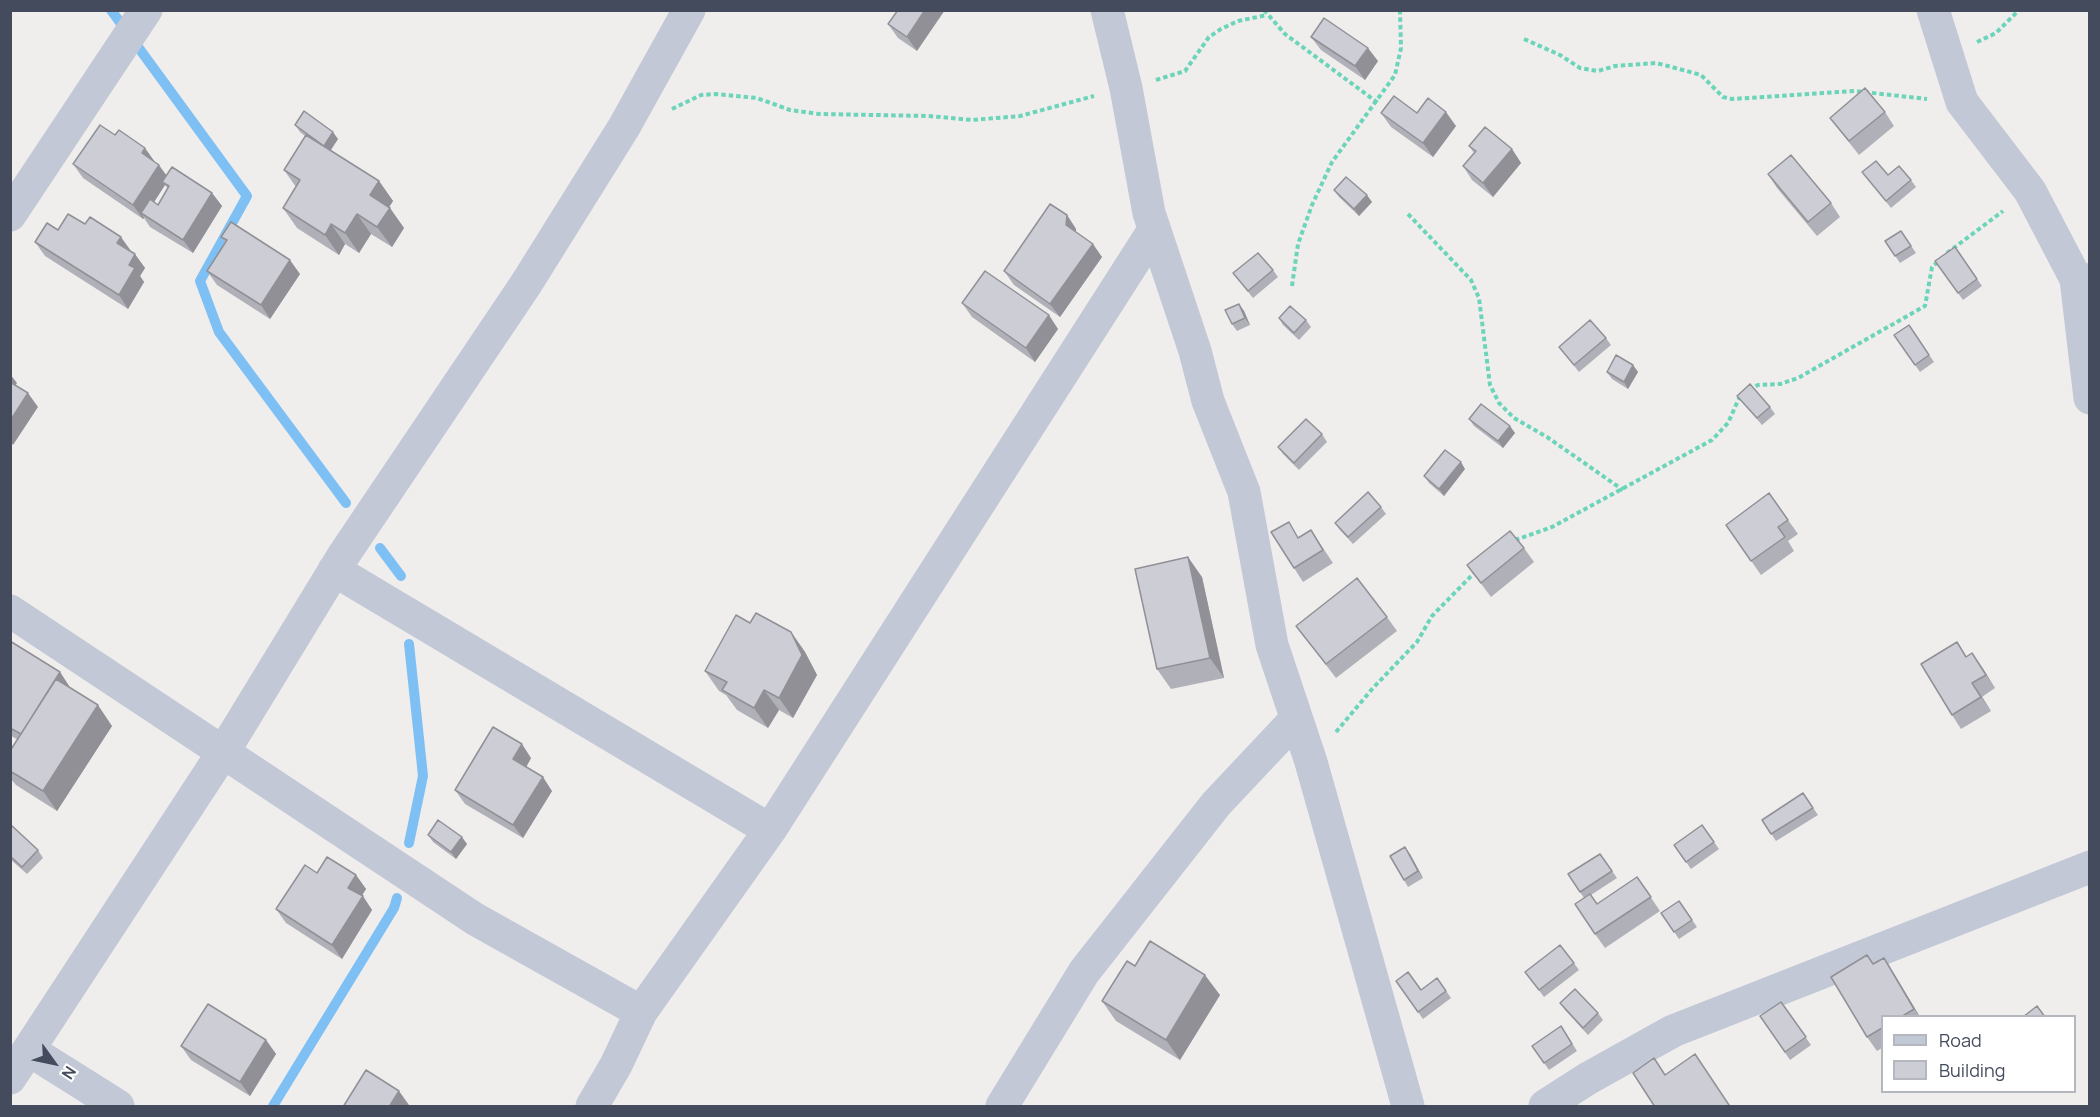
<!DOCTYPE html>
<html>
<head>
<meta charset="utf-8">
<style>
	body { margin:0 }
	#map { position:relative; width:2100px; height:1117px; overflow:hidden; background:#f0eeed; font-family:Manrope,sans-serif }
	canvas { display:block }
	.frame { position:absolute; inset:0; border:12px solid #444b5c; pointer-events:none }
	.legend { position:absolute; left:1881px; top:1015px; width:195px; height:78px; box-sizing:border-box; background:#fff; border:2px solid #b4b7be; margin:0; padding:8px 10px; list-style:none; font-size:18px; color:#444b5c }
	.legend li { display:flex; align-items:center; gap:12px; height:30px }
	.legend b { width:30px; border:2px solid #b4b7be }
	.north { position:absolute; left:24px; top:1033px; width:60px; height:60px; -webkit-text-stroke:4px #fff; paint-order:stroke; rotate:123deg; font-size:16px; font-weight:700; line-height:24px; text-align:center; color:#444b5c }
	.north::after { content:''; display:block; margin:auto; width:21px; height:27px; background:#444b5c; clip-path:polygon(50% 0,100% 100%,50% 72%,0 100%) }
</style>
</head>
<body>
<div id="map">
<canvas width="2100" height="1117"></canvas>
<div class="frame"></div>
<ul class="legend">
<li><b style="height:8px;background:#c2c8d6"></b>Road</li>
<li><b style="height:16px;background:#cdcdd6"></b>Building</li>
</ul>
<div class="north">N</div>
</div>
<script>
const ctx = document.querySelector('canvas').getContext('2d');
ctx.lineJoin = 'round';
const shape = rows => new Path2D(rows.map(r => 'M' + r).join(''));
function trace(path, color, width, dash) { ctx.strokeStyle = color; ctx.lineWidth = width; ctx.lineCap = dash ? 'butt' : 'round'; ctx.setLineDash(dash || []); ctx.stroke(path); }
function paint(path, color) { ctx.fillStyle = color; ctx.fill(path, 'evenodd'); }
trace(shape([
	[111,10,247,196,200,281,219,332,346,503],
	[380,548,401,576],
	[409,644,423,776,409,843],
	[273,1106,394,908,397,898]
]), '#7fc0f4', 10);
trace(shape([
	[1264,10,1285,34,1378,103],
	[1524,39,1560,55,1580,68,1598,71,1615,66,1656,63,1683,70,1701,75,1723,97,1732,99,1855,91,1927,99],
	[1977,42,1996,33,2019,10],
	[1156,80,1185,71,1209,37,1221,29,1238,21,1267,15],
	[672,109,701,95,716,94,757,98,790,110,819,114,929,116,972,120,1020,116,1094,96],
	[1408,214,1471,280,1479,298,1490,385,1499,403,1514,418,1547,437,1623,490],
	[1947,253,2003,211],
	[1292,286,1298,244,1312,205,1332,162,1395,75,1401,48,1400,10],
	[1749,390,1758,385,1780,384,1798,378,1925,306,1932,267,1939,261],
	[1515,540,1552,527,1712,440,1728,423,1740,396],
	[1336,732,1373,688,1417,642,1432,616,1476,571]
]), '#6bd4b9', 4, [4.5, 3]);
trace(shape([
	[1107,10,1126,88,1149,213,1195,351,1208,401,1244,492,1272,645,1311,762,1408,1106],
	[1933,10,1962,102,2030,191,2076,279,2090,280],
	[10,215,146,10],
	[2076,279,2090,398],
	[334,570,770,830],
	[10,611,475,919,641,1012],
	[29,1050,118,1106],
	[10,1078,224,751,343,556,526,284,624,127,689,10],
	[592,1106,616,1065,641,1012,770,830,1154,230],
	[1002,1106,1084,972,1216,804,1296,719],
	[1545,1106,1587,1079,1673,1031,2090,867]
]), '#c2c8d6', 33);
paint(shape([
	[898,10,917,51,898,38,888,24],
	[1311,37,1378,61,1365,80,1321,50],
	[1885,112,1894,126,1859,155,1840,131,1830,118],
	[1381,113,1456,126,1433,157,1391,127],
	[295,125,338,139,330,150,379,181,393,201,389,207,404,228,392,247,371,234,359,253,345,244,339,255,297,228,283,208,296,187,284,170,305,136,300,132],
	[1469,146,1512,149,1521,163,1493,197,1472,180,1463,166,1474,153],
	[155,162,166,175,212,193,222,206,193,253,150,227,144,218,143,219,83,178,73,164],
	[165,185,168,189,158,205,154,202],
	[1862,172,1888,175,1911,180,1916,187,1891,208],
	[1768,174,1831,203,1840,217,1817,236,1777,188],
	[1334,190,1372,202,1359,216,1339,197],
	[1067,215,1076,229,1076,232,1102,257,1060,317,1014,285,1004,271],
	[58,230,131,251,145,268,140,276,144,282,128,309,45,256,35,242],
	[1901,231,1916,253,1900,263,1885,241],
	[221,237,300,274,270,319,217,285,207,271,226,243],
	[1955,247,1982,286,1963,300,1935,261],
	[1273,270,1278,277,1253,298,1233,273],
	[962,303,1058,329,1035,362,972,317],
	[1239,304,1244,311,1250,325,1237,331,1232,324],
	[1279,318,1306,320,1311,327,1299,340,1283,325],
	[1909,325,1934,362,1920,372,1894,335],
	[1606,338,1611,345,1579,372,1559,347],
	[1633,365,1638,372,1628,389,1612,379,1607,372],
	[1737,396,1770,407,1775,414,1762,425],
	[1469,419,1515,433,1503,448,1474,426],
	[1322,434,1327,442,1299,470,1283,454,1278,447],
	[1465,469,1444,496,1429,483,1424,476],
	[1769,493,1798,534,1788,541,1794,551,1761,575,1726,525],
	[1381,507,1386,514,1353,544,1340,530,1335,523],
	[1311,530,1333,563,1303,582,1294,568,1299,537],
	[1524,548,1534,562,1491,597,1467,565],
	[1202,577,1224,678,1171,689,1157,669],
	[1387,617,1397,631,1336,678,1296,626],
	[750,623,791,632,805,652,817,675,793,718,779,710,768,728,737,710,726,695,719,691,705,671],
	[10,641,60,672,69,686,69,687,112,726,57,811,16,785,10,778,10,751,18,740,10,735],
	[1972,653,1995,688,1982,697,1991,711,1961,729,1952,715,1967,656],
	[531,758,526,767,552,791,523,838,465,804,455,790],
	[1803,793,1818,815,1776,841,1762,820],
	[10,824,38,850,43,858,27,874,10,859],
	[1702,825,1719,849,1691,869,1674,845],
	[428,835,467,844,456,859,433,842],
	[1410,854,1423,878,1408,887,1404,880],
	[1600,854,1617,878,1591,895,1597,904,1637,877,1660,911,1605,948,1595,934,1584,898,1568,874],
	[317,873,356,875,366,889,362,896,372,910,342,959,286,923,276,909],
	[1679,901,1697,927,1679,939,1661,913],
	[1884,958,1893,972,1920,1017,1882,1017,1882,1048,1877,1051,1867,1037,1874,964],
	[1574,963,1579,970,1544,997,1525,972],
	[1135,966,1220,995,1180,1060,1116,1021,1102,1001],
	[1437,978,1451,998,1423,1019,1396,981,1421,990],
	[1781,1002,1811,1045,1790,1060,1760,1016],
	[1560,1003,1598,1013,1603,1020,1588,1035,1565,1010],
	[1561,1026,1577,1051,1549,1070,1532,1046],
	[266,1040,276,1054,250,1096,191,1060,181,1046]
]), '#b0b0b8');
paint(shape([
	[925,10,945,10,917,51,907,37],
	[1368,48,1378,61,1365,80,1355,66],
	[1446,112,1456,126,1433,157,1423,143],
	[333,132,338,139,329,153,324,146],
	[145,148,155,162,142,153],
	[1512,149,1521,163,1493,197,1483,183],
	[159,165,169,179,162,182,165,185,145,216,141,213,144,218,143,219,133,205],
	[379,181,393,201,384,215,370,195],
	[212,193,222,206,193,253,183,240],
	[1367,195,1372,202,1359,216,1354,209],
	[390,208,404,228,392,247,377,227],
	[357,214,371,234,359,253,345,233],
	[1067,215,1076,229,1076,239,1066,225],
	[331,224,345,244,339,255,325,235],
	[121,237,131,251,117,243],
	[1093,244,1102,257,1060,317,1050,304],
	[135,254,145,268,140,276,144,282,128,309,119,295,129,265],
	[290,260,300,274,270,319,261,305],
	[1239,304,1244,311,1250,325,1245,318],
	[1049,315,1058,329,1035,362,1026,348],
	[1633,365,1638,372,1628,389,1624,382],
	[10,374,17,383,12,390,10,388],
	[28,393,38,407,13,445,10,441,10,421],
	[1510,426,1515,433,1503,448,1498,441],
	[1461,462,1465,469,1444,496,1439,489],
	[1188,557,1202,577,1224,678,1210,658],
	[791,632,805,652,817,675,793,718,779,698],
	[1972,653,1982,667,1995,688,1986,675],
	[60,672,69,686,31,748,21,734],
	[1972,683,1982,697,1991,711,1981,697],
	[764,690,779,710,768,728,754,708],
	[98,705,112,726,57,811,43,791],
	[522,744,531,758,523,773,513,759],
	[543,777,552,791,523,838,513,825],
	[462,837,467,844,456,859,451,852],
	[1405,847,1410,854,1423,878,1418,871],
	[356,875,366,889,358,901,348,888],
	[363,896,372,910,342,959,332,945],
	[1884,958,1893,972,1920,1017,1914,1009],
	[1205,975,1220,995,1180,1060,1166,1040],
	[266,1040,276,1054,250,1096,240,1082],
	[399,1091,409,1105,407,1107,389,1107]
]), '#909096');
const building = shape([
	[898,10,925,10,907,37,888,24,898,10],
	[1324,18,1368,48,1355,66,1311,37,1324,18],
	[1865,88,1885,112,1849,141,1830,118,1865,88],
	[1394,96,1417,113,1428,98,1446,112,1423,143,1381,113,1394,96],
	[304,111,333,132,324,146,295,125,304,111],
	[100,125,115,135,119,130,145,148,142,153,159,165,133,205,73,164,100,125],
	[1485,127,1512,149,1483,183,1463,166,1476,151,1469,146,1485,127],
	[306,135,379,181,370,195,390,208,377,227,357,214,345,233,331,224,325,235,283,208,300,180,284,170,306,135],
	[1791,155,1831,203,1808,222,1768,174,1791,155],
	[1876,161,1888,175,1899,166,1911,180,1886,201,1862,172,1876,161],
	[172,167,212,193,183,240,141,213,150,199,158,205,169,186,162,182,172,167],
	[1346,177,1367,195,1354,209,1334,190,1346,177],
	[1050,204,1067,215,1066,225,1093,244,1050,304,1004,271,1050,204],
	[68,214,85,224,90,217,121,237,117,243,135,254,129,265,135,268,119,295,35,242,47,223,58,230,68,214],
	[231,222,290,260,261,305,207,271,227,240,221,237,231,222],
	[1901,231,1911,246,1895,256,1885,241,1901,231],
	[1955,247,1977,279,1958,293,1935,261,1955,247],
	[1258,253,1273,270,1248,291,1233,273,1258,253],
	[985,271,1049,315,1026,348,962,303,985,271],
	[1239,304,1245,318,1232,324,1225,310,1239,304],
	[1290,306,1306,320,1294,333,1279,318,1290,306],
	[1590,320,1606,338,1574,365,1559,347,1590,320],
	[1909,325,1929,355,1915,365,1894,335,1909,325],
	[1616,355,1633,365,1624,382,1607,372,1616,355],
	[10,382,28,393,10,421,10,382],
	[1750,384,1770,407,1757,418,1737,396,1750,384],
	[1481,404,1510,426,1498,441,1469,419,1481,404],
	[1306,419,1322,434,1294,463,1278,447,1306,419],
	[1445,450,1461,462,1439,489,1424,476,1445,450],
	[1368,492,1381,507,1348,537,1335,523,1368,492],
	[1769,493,1788,520,1778,527,1785,537,1751,561,1726,525,1769,493],
	[1289,522,1298,538,1311,530,1323,550,1294,568,1271,532,1289,522],
	[1510,531,1524,548,1481,583,1467,565,1510,531],
	[1188,557,1210,658,1157,669,1135,569,1188,557],
	[1357,578,1387,617,1326,664,1296,626,1357,578],
	[756,613,791,632,802,655,779,698,764,690,754,708,722,690,727,682,705,671,736,615,750,623,756,613],
	[10,641,60,672,21,734,10,728,10,641],
	[1957,642,1966,657,1972,653,1986,675,1972,683,1981,697,1952,715,1921,664,1957,642],
	[56,679,98,705,43,791,10,771,10,751,56,679],
	[493,727,522,744,513,759,543,777,513,825,455,790,493,727],
	[1803,793,1813,808,1771,834,1762,820,1803,793],
	[438,820,462,837,451,852,428,835,438,820],
	[10,824,38,850,22,867,10,856,10,824],
	[1702,825,1714,842,1686,862,1674,845,1702,825],
	[1405,847,1418,871,1404,880,1390,856,1405,847],
	[1600,854,1612,871,1580,892,1568,874,1600,854],
	[327,857,356,875,348,888,363,896,332,945,276,909,305,865,317,873,327,857],
	[1637,877,1651,897,1595,934,1575,904,1590,894,1597,904,1637,877],
	[1679,901,1692,920,1674,932,1661,913,1679,901],
	[1150,941,1205,975,1166,1040,1102,1001,1127,961,1135,966,1150,941],
	[1560,945,1574,963,1539,990,1525,972,1560,945],
	[1867,955,1873,964,1884,958,1914,1009,1901,1017,1882,1017,1882,1028,1867,1037,1831,977,1867,955],
	[1408,972,1421,990,1437,978,1446,991,1418,1012,1396,981,1408,972],
	[1575,989,1598,1013,1583,1028,1560,1003,1575,989],
	[1781,1002,1806,1037,1785,1052,1760,1016,1781,1002],
	[208,1004,266,1040,240,1082,181,1046,208,1004],
	[2037,1006,2045,1017,2023,1017,2037,1006],
	[1561,1026,1572,1044,1544,1063,1532,1046,1561,1026],
	[1695,1054,1729,1105,1727,1107,1655,1107,1633,1073,1654,1058,1665,1075,1695,1054],
	[366,1070,399,1091,389,1107,343,1107,366,1070]
]);
paint(building, '#cdcdd6');
trace(building, '#909096', 1.5);
</script>
</body>
</html>
